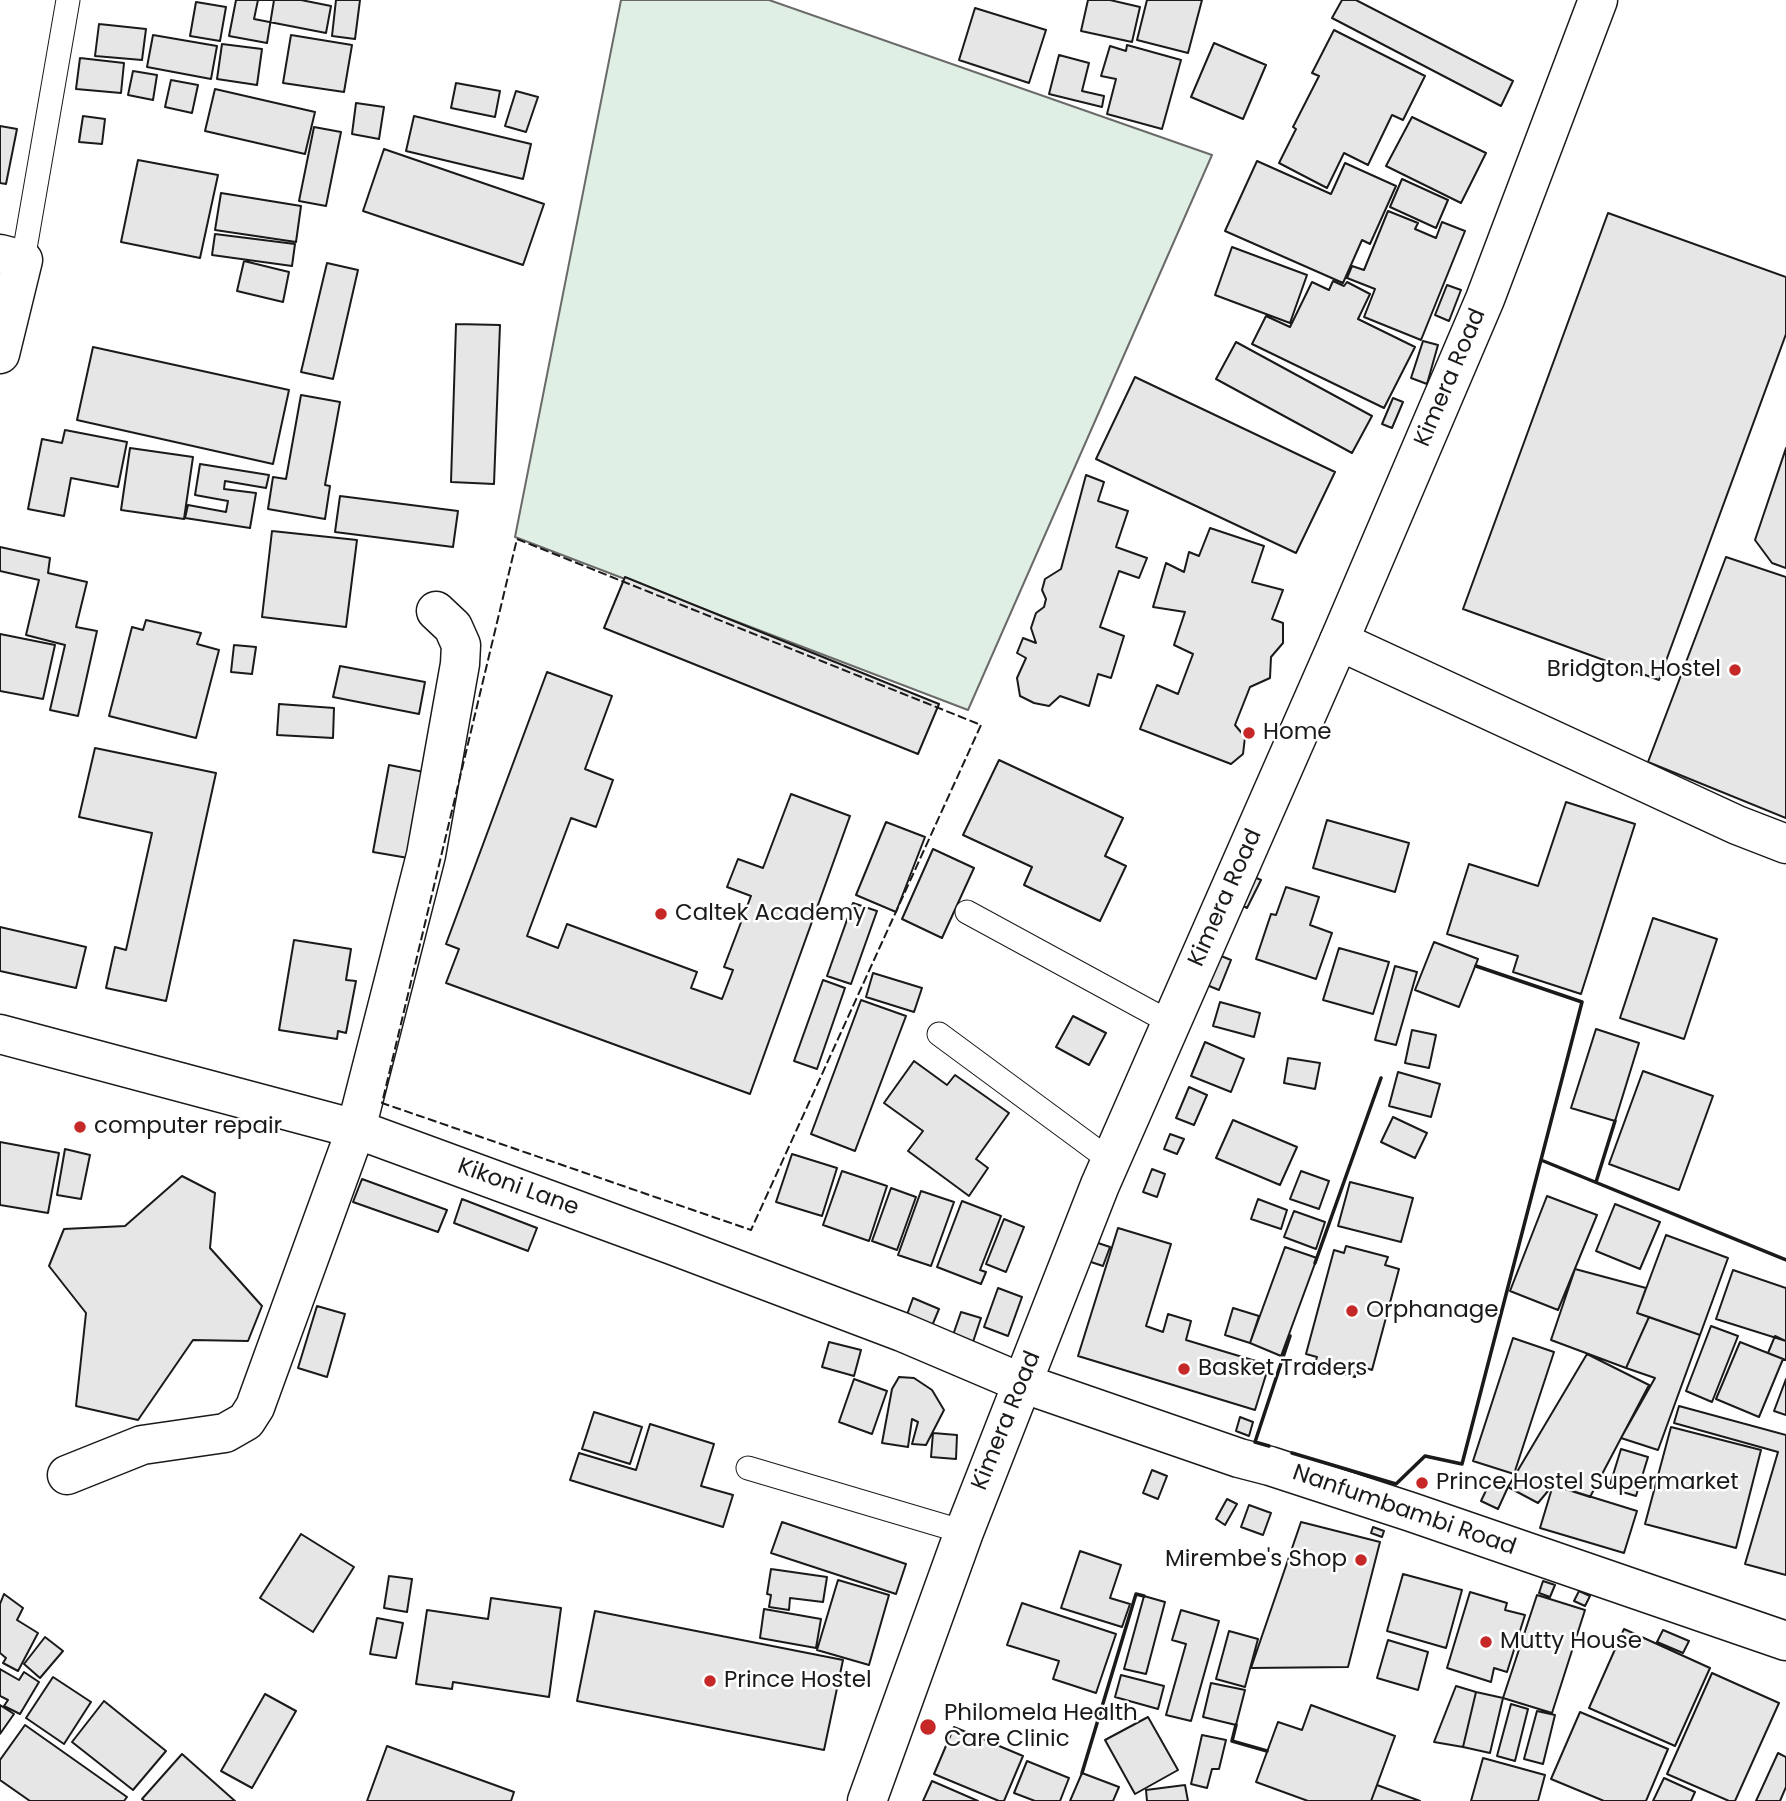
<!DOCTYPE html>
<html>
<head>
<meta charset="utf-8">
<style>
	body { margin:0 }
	canvas { display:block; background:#fff }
</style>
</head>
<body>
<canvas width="1786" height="1801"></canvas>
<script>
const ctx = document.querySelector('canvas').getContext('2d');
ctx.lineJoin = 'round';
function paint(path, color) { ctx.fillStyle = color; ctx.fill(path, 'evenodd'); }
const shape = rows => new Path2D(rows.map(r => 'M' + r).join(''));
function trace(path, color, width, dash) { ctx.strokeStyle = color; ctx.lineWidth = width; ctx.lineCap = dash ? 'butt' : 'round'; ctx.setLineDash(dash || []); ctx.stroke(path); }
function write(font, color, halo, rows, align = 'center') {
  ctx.font = font + ' Poppins,sans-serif'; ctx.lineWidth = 5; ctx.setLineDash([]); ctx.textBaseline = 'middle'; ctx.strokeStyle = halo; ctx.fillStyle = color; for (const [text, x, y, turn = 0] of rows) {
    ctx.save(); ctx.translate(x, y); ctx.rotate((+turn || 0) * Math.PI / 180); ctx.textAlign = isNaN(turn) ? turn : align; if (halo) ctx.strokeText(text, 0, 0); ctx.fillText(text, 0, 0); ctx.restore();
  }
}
const green = shape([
	[621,0,769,0,1212,155,968,710,515,537,621,0]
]);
paint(green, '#e0efe3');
trace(green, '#6a6a6a', 2);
const building = shape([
	[236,0,274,0,267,43,229,36,236,0],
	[258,0,301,0,331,6,326,33,254,19,258,0],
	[336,0,360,0,355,39,332,36,336,0],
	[1088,0,1110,0,1140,7,1132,42,1081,31,1088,0],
	[1147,0,1202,0,1188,53,1137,40,1147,0],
	[1342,0,1356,0,1513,81,1501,106,1332,18,1342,0],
	[196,2,226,7,220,41,190,36,196,2],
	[975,8,1046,30,1029,83,959,60,975,8],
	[99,24,146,29,142,60,95,56,99,24],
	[1334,30,1425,76,1403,120,1392,115,1368,165,1344,153,1327,188,1279,163,1296,129,1293,127,1319,76,1312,73,1334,30],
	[153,35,217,46,211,79,147,67,153,35],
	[291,35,352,45,344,92,283,83,291,35],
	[1214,43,1266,65,1243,119,1191,97,1214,43],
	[222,44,262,49,257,85,217,79,222,44],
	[1127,45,1181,60,1162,129,1107,114,1116,79,1101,76,1110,46,1126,51,1127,45],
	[1059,55,1089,63,1082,91,1104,96,1102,107,1049,94,1059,55],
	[80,58,124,63,121,93,76,89,80,58],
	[133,71,157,75,153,100,128,95,133,71],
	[171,80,198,85,192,113,165,107,171,80],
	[456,83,500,91,495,117,451,108,456,83],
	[215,89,315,112,305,154,205,131,215,89],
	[516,91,538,97,526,132,505,126,516,91],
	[356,103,384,107,379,139,352,134,356,103],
	[83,116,105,119,102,144,79,142,83,116],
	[414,116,531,144,523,179,406,151,414,116],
	[1412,117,1486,153,1461,203,1386,166,1412,117],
	[0,126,17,129,6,184,0,183,0,126],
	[314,127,341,132,326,206,299,201,314,127],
	[384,149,544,204,523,265,363,211,384,149],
	[138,160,218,175,200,258,121,242,138,160],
	[1257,161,1331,194,1345,163,1396,186,1370,244,1362,240,1343,283,1225,231,1257,161],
	[1402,179,1448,200,1436,228,1390,207,1402,179],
	[221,193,301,206,296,242,215,230,221,193],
	[1388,211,1418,223,1415,229,1436,238,1442,222,1465,231,1421,340,1364,317,1375,289,1347,278,1352,266,1364,270,1388,211],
	[1608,213,1786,277,1786,334,1659,680,1463,609,1608,213],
	[215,234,295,244,292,266,212,255,215,234],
	[1232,247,1307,275,1290,323,1215,295,1232,247],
	[244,261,289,272,283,302,237,291,244,261],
	[327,263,358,270,333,379,301,372,327,263],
	[1333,281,1344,286,1347,282,1370,294,1358,319,1415,347,1384,408,1252,344,1266,316,1290,327,1312,282,1329,290,1333,281],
	[1447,285,1461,290,1449,321,1435,315,1447,285],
	[456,324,500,325,494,484,451,482,456,324],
	[1423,341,1438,345,1427,384,1411,378,1423,341],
	[1236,342,1372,416,1352,453,1216,379,1236,342],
	[93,347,289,390,273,464,77,420,93,347],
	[1135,377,1335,472,1296,553,1096,459,1135,377],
	[301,395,340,402,325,485,330,486,325,519,268,509,273,477,286,479,301,395],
	[1393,398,1403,402,1392,428,1382,424,1393,398],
	[65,430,127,442,118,487,71,478,64,516,28,509,42,439,62,443,65,430],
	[130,448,193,457,184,519,121,510,130,448],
	[1786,448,1786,568,1772,563,1755,540,1786,448],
	[200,464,269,475,266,488,225,481,224,489,256,493,250,528,185,518,188,505,226,512,228,501,195,495,200,464],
	[1086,475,1104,482,1098,501,1128,511,1116,547,1147,558,1139,578,1119,571,1100,627,1124,636,1111,678,1098,674,1089,706,1060,696,1049,706,1034,703,1020,696,1017,678,1026,658,1017,653,1023,638,1036,643,1031,628,1036,613,1044,607,1046,599,1042,590,1045,579,1061,569,1086,475],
	[340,496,458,511,453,547,335,532,340,496],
	[1210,528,1264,546,1252,582,1283,590,1272,619,1283,623,1283,643,1271,657,1270,678,1250,687,1235,725,1245,737,1243,754,1231,764,1140,729,1157,685,1178,694,1193,654,1174,645,1185,612,1153,607,1166,563,1184,572,1189,552,1199,556,1210,528],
	[272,531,357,540,346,627,262,617,272,531],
	[0,547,50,558,48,573,87,582,76,627,97,631,78,716,50,710,65,645,26,635,39,580,0,571,0,547],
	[1726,557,1786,577,1786,818,1648,762,1726,557],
	[625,577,939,704,918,754,604,628,625,577],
	[146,620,201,633,197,644,219,650,196,738,109,716,132,627,143,630,146,620],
	[0,634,55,645,43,699,0,691,0,634],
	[234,645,256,647,252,674,231,672,234,645],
	[340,666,425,682,419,714,333,697,340,666],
	[547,672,612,696,585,769,613,780,596,827,571,818,527,936,558,948,567,924,697,972,691,988,722,999,733,970,724,967,751,896,727,887,738,859,763,868,791,794,850,816,750,1094,446,983,459,949,446,944,547,672],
	[279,704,334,708,333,738,277,735,279,704],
	[95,748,216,773,166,1001,106,988,115,947,126,950,152,833,79,817,95,748],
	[999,760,1123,818,1105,856,1126,866,1100,921,1024,885,1032,867,963,835,999,760],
	[389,765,429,773,414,859,373,852,389,765],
	[1566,802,1635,824,1581,994,1513,972,1518,956,1447,934,1469,864,1538,886,1566,802],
	[1327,820,1409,843,1395,892,1313,868,1327,820],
	[886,822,925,837,896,912,856,895,886,822],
	[933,849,974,868,942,938,902,919,933,849],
	[1247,874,1261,880,1247,908,1234,901,1247,874],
	[1286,887,1319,897,1310,925,1332,933,1316,979,1256,959,1271,914,1276,915,1286,887],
	[853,903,877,911,851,984,827,976,853,903],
	[1653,918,1717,939,1684,1039,1620,1018,1653,918],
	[0,927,86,947,76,988,0,971,0,927],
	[294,940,351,949,346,980,356,981,346,1033,338,1031,337,1039,279,1030,294,940],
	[1434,942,1478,959,1459,1007,1415,990,1434,942],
	[1339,948,1389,962,1373,1014,1323,1000,1339,948],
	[1209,951,1231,960,1219,990,1197,981,1209,951],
	[1395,966,1417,972,1396,1045,1375,1040,1395,966],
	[873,973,922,988,914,1012,866,997,873,973],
	[823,980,845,988,817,1069,794,1061,823,980],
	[861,1000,906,1016,855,1151,811,1134,861,1000],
	[1220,1002,1260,1013,1254,1037,1213,1026,1220,1002],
	[1073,1016,1106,1033,1089,1065,1056,1047,1073,1016],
	[1596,1029,1639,1043,1615,1121,1571,1108,1596,1029],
	[1412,1030,1436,1035,1429,1068,1405,1063,1412,1030],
	[1205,1042,1244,1059,1231,1092,1191,1076,1205,1042],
	[1288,1058,1320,1063,1315,1089,1284,1083,1288,1058],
	[914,1061,947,1085,955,1075,1009,1113,976,1159,988,1168,969,1196,908,1151,923,1131,884,1103,914,1061],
	[1643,1071,1713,1096,1679,1190,1609,1164,1643,1071],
	[1398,1072,1440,1084,1431,1117,1389,1106,1398,1072],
	[1189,1087,1207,1095,1194,1125,1176,1118,1189,1087],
	[1393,1117,1427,1133,1415,1158,1381,1142,1393,1117],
	[1233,1120,1297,1147,1280,1185,1216,1158,1233,1120],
	[1170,1134,1184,1139,1177,1154,1164,1149,1170,1134],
	[0,1142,59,1153,48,1213,0,1205,0,1142],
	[65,1149,90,1155,81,1199,57,1195,65,1149],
	[792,1154,837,1168,822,1216,776,1202,792,1154],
	[1152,1169,1165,1174,1157,1197,1143,1192,1152,1169],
	[842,1171,887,1186,869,1241,823,1225,842,1171],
	[1301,1171,1329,1181,1319,1209,1290,1199,1301,1171],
	[182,1176,215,1193,210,1248,262,1306,248,1341,193,1340,138,1420,76,1406,86,1313,49,1266,64,1229,125,1226,182,1176],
	[362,1179,447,1210,438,1232,353,1202,362,1179],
	[1350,1182,1413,1198,1401,1242,1338,1226,1350,1182],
	[891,1188,916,1197,897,1250,872,1241,891,1188],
	[921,1191,954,1202,931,1266,898,1255,921,1191],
	[1547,1196,1597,1215,1558,1310,1510,1291,1547,1196],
	[462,1199,537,1228,528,1251,454,1223,462,1199],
	[1258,1199,1287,1210,1281,1229,1251,1219,1258,1199],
	[962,1201,1001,1216,980,1270,986,1272,981,1284,937,1267,962,1201],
	[1615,1204,1660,1222,1640,1269,1596,1251,1615,1204],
	[1294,1211,1325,1222,1316,1249,1284,1237,1294,1211],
	[1004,1219,1024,1227,1006,1272,986,1264,1004,1219],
	[1118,1228,1171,1244,1146,1326,1163,1332,1168,1314,1191,1321,1186,1340,1269,1365,1255,1410,1078,1356,1118,1228],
	[1666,1235,1728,1258,1700,1335,1637,1313,1666,1235],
	[1095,1242,1110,1247,1103,1266,1088,1261,1095,1242],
	[1346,1246,1388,1257,1385,1265,1399,1269,1372,1370,1357,1365,1355,1377,1314,1366,1317,1357,1306,1354,1334,1250,1344,1253,1346,1246],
	[1285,1247,1317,1258,1281,1356,1250,1343,1285,1247],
	[1575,1269,1646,1288,1637,1313,1649,1317,1626,1368,1551,1340,1575,1269],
	[1733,1270,1786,1288,1786,1341,1716,1319,1733,1270],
	[998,1288,1022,1297,1008,1336,984,1327,998,1288],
	[913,1298,939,1309,929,1333,904,1323,913,1298],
	[317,1306,345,1314,327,1377,298,1368,317,1306],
	[1233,1308,1259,1316,1250,1343,1225,1335,1233,1308],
	[961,1312,981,1318,972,1345,952,1338,961,1312],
	[1649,1317,1700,1335,1658,1450,1621,1438,1655,1378,1626,1368,1649,1317],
	[1711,1326,1738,1336,1712,1402,1686,1391,1711,1326],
	[1775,1336,1786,1341,1786,1360,1768,1353,1775,1336],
	[1513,1338,1554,1352,1514,1474,1473,1461,1513,1338],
	[829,1342,861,1350,854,1376,822,1367,829,1342],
	[1740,1342,1783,1359,1759,1417,1716,1399,1740,1342],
	[1587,1354,1649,1385,1590,1497,1553,1485,1538,1503,1508,1487,1587,1354],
	[899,1377,914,1378,932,1390,944,1410,926,1445,912,1444,918,1422,912,1419,908,1447,882,1443,892,1389,899,1377],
	[854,1379,887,1391,872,1434,839,1422,854,1379],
	[1786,1379,1786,1415,1774,1411,1786,1379],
	[1679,1406,1786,1435,1786,1575,1745,1564,1778,1452,1674,1423,1679,1406],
	[594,1412,642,1427,630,1464,582,1449,594,1412],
	[1240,1417,1253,1422,1249,1436,1236,1431,1240,1417],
	[650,1424,714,1444,701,1486,733,1495,723,1527,570,1480,579,1453,636,1470,650,1424],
	[1671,1427,1761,1450,1736,1548,1645,1524,1671,1427],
	[933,1433,957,1435,956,1459,931,1457,933,1433],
	[1621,1449,1648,1457,1636,1496,1609,1488,1621,1449],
	[1152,1470,1167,1476,1158,1499,1143,1493,1152,1470],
	[1491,1480,1508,1487,1498,1509,1481,1501,1491,1480],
	[1553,1485,1637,1511,1624,1553,1540,1528,1553,1485],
	[1227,1499,1237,1504,1225,1525,1216,1519,1227,1499],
	[1249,1505,1271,1513,1263,1535,1241,1527,1249,1505],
	[782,1522,906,1564,896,1594,771,1553,782,1522],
	[1301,1522,1380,1542,1348,1667,1251,1668,1301,1522],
	[1373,1527,1384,1531,1382,1537,1371,1533,1373,1527],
	[301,1534,354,1567,313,1632,260,1598,301,1534],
	[1080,1551,1121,1565,1110,1598,1130,1604,1122,1627,1061,1608,1080,1551],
	[771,1569,827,1577,823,1602,790,1598,789,1610,769,1607,771,1595,767,1594,771,1569],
	[1403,1574,1462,1590,1446,1648,1387,1631,1403,1574],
	[389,1576,412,1579,407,1612,384,1608,389,1576],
	[838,1580,889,1595,869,1665,817,1650,838,1580],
	[1543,1581,1555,1585,1550,1597,1539,1593,1543,1581],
	[1579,1591,1590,1596,1585,1606,1574,1601,1579,1591],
	[1470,1592,1507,1603,1505,1610,1525,1615,1507,1672,1494,1668,1491,1682,1447,1668,1470,1592],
	[4,1594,23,1608,17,1620,38,1633,18,1671,3,1663,6,1658,0,1653,0,1604,4,1594],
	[1537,1595,1585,1610,1552,1713,1503,1698,1537,1595],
	[1144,1596,1165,1602,1146,1674,1124,1669,1144,1596],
	[491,1598,561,1608,549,1697,453,1682,452,1689,416,1684,427,1610,488,1619,491,1598],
	[1022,1603,1116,1634,1096,1693,1053,1679,1059,1661,1007,1645,1022,1603],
	[764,1609,821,1619,816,1648,760,1638,764,1609],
	[1181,1610,1219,1621,1191,1721,1166,1715,1186,1644,1172,1640,1181,1610],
	[595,1611,843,1660,824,1750,577,1701,595,1611],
	[377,1618,403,1623,396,1658,370,1654,377,1618],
	[1624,1629,1710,1668,1675,1746,1589,1708,1624,1629],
	[1663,1630,1689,1641,1683,1653,1657,1642,1663,1630],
	[1229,1631,1258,1639,1245,1687,1216,1679,1229,1631],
	[45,1637,63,1651,40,1678,24,1664,45,1637],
	[1388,1640,1428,1652,1418,1690,1377,1678,1388,1640],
	[0,1669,19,1680,24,1672,39,1682,20,1714,4,1706,8,1700,0,1696,0,1669],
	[1712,1673,1779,1703,1735,1801,1729,1801,1667,1774,1712,1673],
	[1121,1675,1164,1686,1158,1709,1115,1697,1121,1675],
	[53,1677,91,1702,64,1744,26,1718,53,1677],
	[1211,1683,1245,1690,1236,1725,1203,1717,1211,1683],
	[1456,1686,1476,1692,1463,1747,1434,1742,1456,1686],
	[1476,1692,1503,1698,1490,1753,1463,1747,1476,1692],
	[265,1694,296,1711,252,1788,221,1771,265,1694],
	[104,1701,166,1751,133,1790,72,1742,104,1701],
	[1511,1704,1528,1709,1515,1761,1497,1756,1511,1704],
	[0,1705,14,1714,0,1734,0,1705],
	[1311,1705,1395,1736,1371,1801,1308,1801,1256,1782,1278,1722,1302,1730,1311,1705],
	[1537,1711,1555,1715,1543,1764,1524,1759,1537,1711],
	[1580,1712,1668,1749,1646,1801,1604,1801,1551,1779,1580,1712],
	[1148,1717,1178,1770,1135,1794,1105,1740,1148,1717],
	[25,1725,127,1797,124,1801,30,1801,0,1780,0,1760,25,1725],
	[954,1727,1023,1756,1004,1801,999,1801,934,1774,954,1727],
	[1202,1735,1226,1740,1219,1769,1212,1769,1207,1788,1191,1784,1202,1735],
	[387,1746,514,1792,511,1801,367,1801,387,1746],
	[1778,1753,1786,1757,1786,1787,1780,1801,1756,1801,1778,1753],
	[182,1754,235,1801,145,1801,142,1799,182,1754],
	[1483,1758,1545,1775,1538,1801,1471,1801,1483,1758],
	[1027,1761,1069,1778,1060,1801,1035,1801,1014,1793,1027,1761],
	[1082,1773,1119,1787,1113,1801,1070,1801,1082,1773],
	[1664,1778,1695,1792,1691,1801,1653,1801,1664,1778],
	[932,1781,978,1801,923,1801,932,1781],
	[1185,1785,1188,1801,1147,1801,1146,1790,1185,1785],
	[1377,1785,1420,1801,1371,1801,1377,1785]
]);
paint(building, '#e6e6e6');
trace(building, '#1a1a1a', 2);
const service = shape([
	[23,260,68,0],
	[967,912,1171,1023],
	[939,1034,1111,1161],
	[748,1468,964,1532]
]);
const minor = shape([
	[0,254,23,260,0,354],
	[1339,641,1737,825,1786,844],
	[0,1034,356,1129,672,1245,902,1332,1022,1383],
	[67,1475,142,1445,225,1433,246,1421,255,1407,356,1129,426,855,460,664,461,645,453,627,436,611]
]);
const tertiary = shape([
	[1022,1383,1239,1458,1270,1466,1411,1512,1786,1641],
	[867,1801,964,1532,1100,1185,1339,641,1485,299,1598,0]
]);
trace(service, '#1a1a1a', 25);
trace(minor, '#1a1a1a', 41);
trace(tertiary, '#1a1a1a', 41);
trace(service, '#fff', 23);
trace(minor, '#fff', 38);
trace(tertiary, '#fff', 38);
trace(shape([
	[517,539,981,725,751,1230,382,1103,517,539]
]), '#1a1a1a', 2, [9, 3.5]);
trace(shape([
	[1541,1160,1786,1260],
	[1596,1182,1615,1121],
	[1315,1263,1381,1078],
	[1269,1446,1255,1442,1290,1336],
	[1292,1453,1396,1484,1425,1456,1462,1464,1582,1002,1476,966],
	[1236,1725,1232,1741,1267,1751],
	[1082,1773,1136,1594,1144,1596]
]), '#1a1a1a', 3.5);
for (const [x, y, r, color] of [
	[1735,670,7,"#c62828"],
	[1249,733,7,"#c62828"],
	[661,914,7,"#c62828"],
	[80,1127,7,"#c62828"],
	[1352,1311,7,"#c62828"],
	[1184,1369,7,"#c62828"],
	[1422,1483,7,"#c62828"],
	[1361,1560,7,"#c62828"],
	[1486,1642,7,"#c62828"],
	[710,1681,7,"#c62828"],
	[928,1727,9,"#c62828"]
]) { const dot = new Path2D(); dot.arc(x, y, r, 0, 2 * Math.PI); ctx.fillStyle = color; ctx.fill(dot); trace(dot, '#fff', 2.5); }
write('23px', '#1a1a1a', '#fff', [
	["Kimera Road",1451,378,-67],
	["Kimera Road",1226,898,-66],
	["Kikoni Lane",518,1188,20],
	["Kimera Road",1007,1421,-68],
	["Nanfumbambi Road",1404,1511,19]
]);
write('23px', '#1a1a1a', '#fff', [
	["Bridgton Hostel",1721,670,"right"],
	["Home",1263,733],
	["Caltek Academy",675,914],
	["computer repair",94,1127],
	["Orphanage",1366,1311],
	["Basket Traders",1198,1369],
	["Prince Hostel Supermarket",1436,1483],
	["Mirembe's Shop",1347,1560,"right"],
	["Mutty House",1500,1642],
	["Prince Hostel",724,1681],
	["Philomela Health",944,1714],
	["Care Clinic",944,1740]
], 'left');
</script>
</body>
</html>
